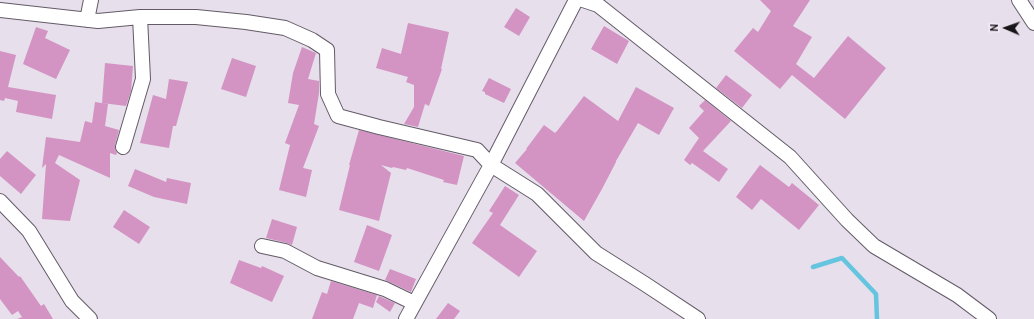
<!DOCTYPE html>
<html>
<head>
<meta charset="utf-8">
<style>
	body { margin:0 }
	#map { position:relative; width:1034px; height:319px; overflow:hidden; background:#e7dfec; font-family:Cabin,sans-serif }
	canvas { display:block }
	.north { position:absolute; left:986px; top:8px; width:40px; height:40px; -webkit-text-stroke:3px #f5ecfa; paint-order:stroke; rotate:272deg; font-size:11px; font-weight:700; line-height:16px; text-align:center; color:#181519 }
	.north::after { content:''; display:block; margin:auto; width:14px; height:18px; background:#181519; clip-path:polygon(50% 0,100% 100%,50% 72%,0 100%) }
</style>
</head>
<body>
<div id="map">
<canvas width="1034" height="319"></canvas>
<div class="north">N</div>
</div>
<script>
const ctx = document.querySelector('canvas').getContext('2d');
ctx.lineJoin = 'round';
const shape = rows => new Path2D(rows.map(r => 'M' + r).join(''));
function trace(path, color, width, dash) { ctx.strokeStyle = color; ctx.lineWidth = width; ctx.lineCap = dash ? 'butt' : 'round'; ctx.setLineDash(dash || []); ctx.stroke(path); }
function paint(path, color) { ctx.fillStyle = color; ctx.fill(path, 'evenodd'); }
trace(shape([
	[813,267,842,258,876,294,877,319]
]), '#65c4de', 4.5);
paint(shape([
	[760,0,810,0,793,26,812,37,796,64,814,78,848,36,886,68,845,119,792,75,780,89,734,51,753,28,758,32,771,11],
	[516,8,530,17,519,36,504,27],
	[408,23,449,32,441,69,442,69,429,106,425,104,418,127,404,124,414,107,414,85,406,82,408,77,376,68,382,48,401,54],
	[604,26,629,41,617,64,591,49],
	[36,27,48,31,45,38,70,50,56,79,23,64],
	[302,47,316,53,308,79,319,81,319,93,314,124,319,126,303,168,312,170,306,197,279,190,290,145,285,143,299,105,288,103,293,73],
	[0,51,16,55,8,87,56,95,52,119,16,112,18,101,5,98,4,101,0,100],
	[232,58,256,66,246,97,221,89],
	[105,63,133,66,131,91,126,106,102,103],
	[726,75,752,95,742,108,716,88],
	[489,78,511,89,504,103,485,94,485,92,482,91],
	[169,79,188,82,176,126,173,126,169,148,140,143,153,95,166,99],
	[636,87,674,108,659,135,638,123,616,161,616,162,602,189,584,221,515,163,527,149,526,149,544,125,555,133,557,131,584,96,618,121],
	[705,100,731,121,703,151,728,169,719,182,692,163,690,165,684,160,699,138,689,128,704,111,699,106],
	[95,102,108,104,105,126,119,130,115,145,115,149,117,153,116,155,110,153,110,178,59,155,55,163,80,180,70,221,42,219,46,164,42,168,46,137,80,142,85,121,92,123],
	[359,130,464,156,457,185,443,182,444,180,407,168,406,170,393,167,392,168,381,165,391,173,379,221,339,210,350,165,349,165],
	[7,151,36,175,21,194,0,176,0,159],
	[760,165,789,187,792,183,819,205,799,230,761,199,752,210,736,197],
	[135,169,166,182,167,178,191,183,187,204,154,197,128,186],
	[505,186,519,195,500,225,537,251,519,277,472,243,493,213,489,211],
	[124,210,150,227,139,244,113,227],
	[272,219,297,227,292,245,287,243,266,238],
	[367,225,392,235,379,271,354,262],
	[0,257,19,277,20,276,41,306,44,304,53,319,17,319,22,317,18,311,12,315,0,299],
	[239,260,261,268,262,266,284,276,272,302,230,283],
	[390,269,416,279,411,292,385,280],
	[331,281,377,295,373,308,359,303,353,319,312,319,322,292,327,294],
	[379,296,395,303,390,312,376,302],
	[448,303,460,311,454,319,436,319]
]), '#d394c3');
const street = shape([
	[583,0,598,5,790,157,847,220,874,246,957,295,989,319],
	[1019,0,1034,23],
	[0,10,98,21,140,17,196,17,246,22,285,28,312,40,327,50,328,94,338,116,379,127,477,150,491,165,537,194,596,253,645,284,698,319],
	[87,20,91,0],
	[123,147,143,79,140,17],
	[0,201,29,231,72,301,90,319],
	[262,246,285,251,317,268,385,289,414,303],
	[406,319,491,165,576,0]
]);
trace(street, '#635b67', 16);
trace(street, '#fff', 14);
</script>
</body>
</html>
